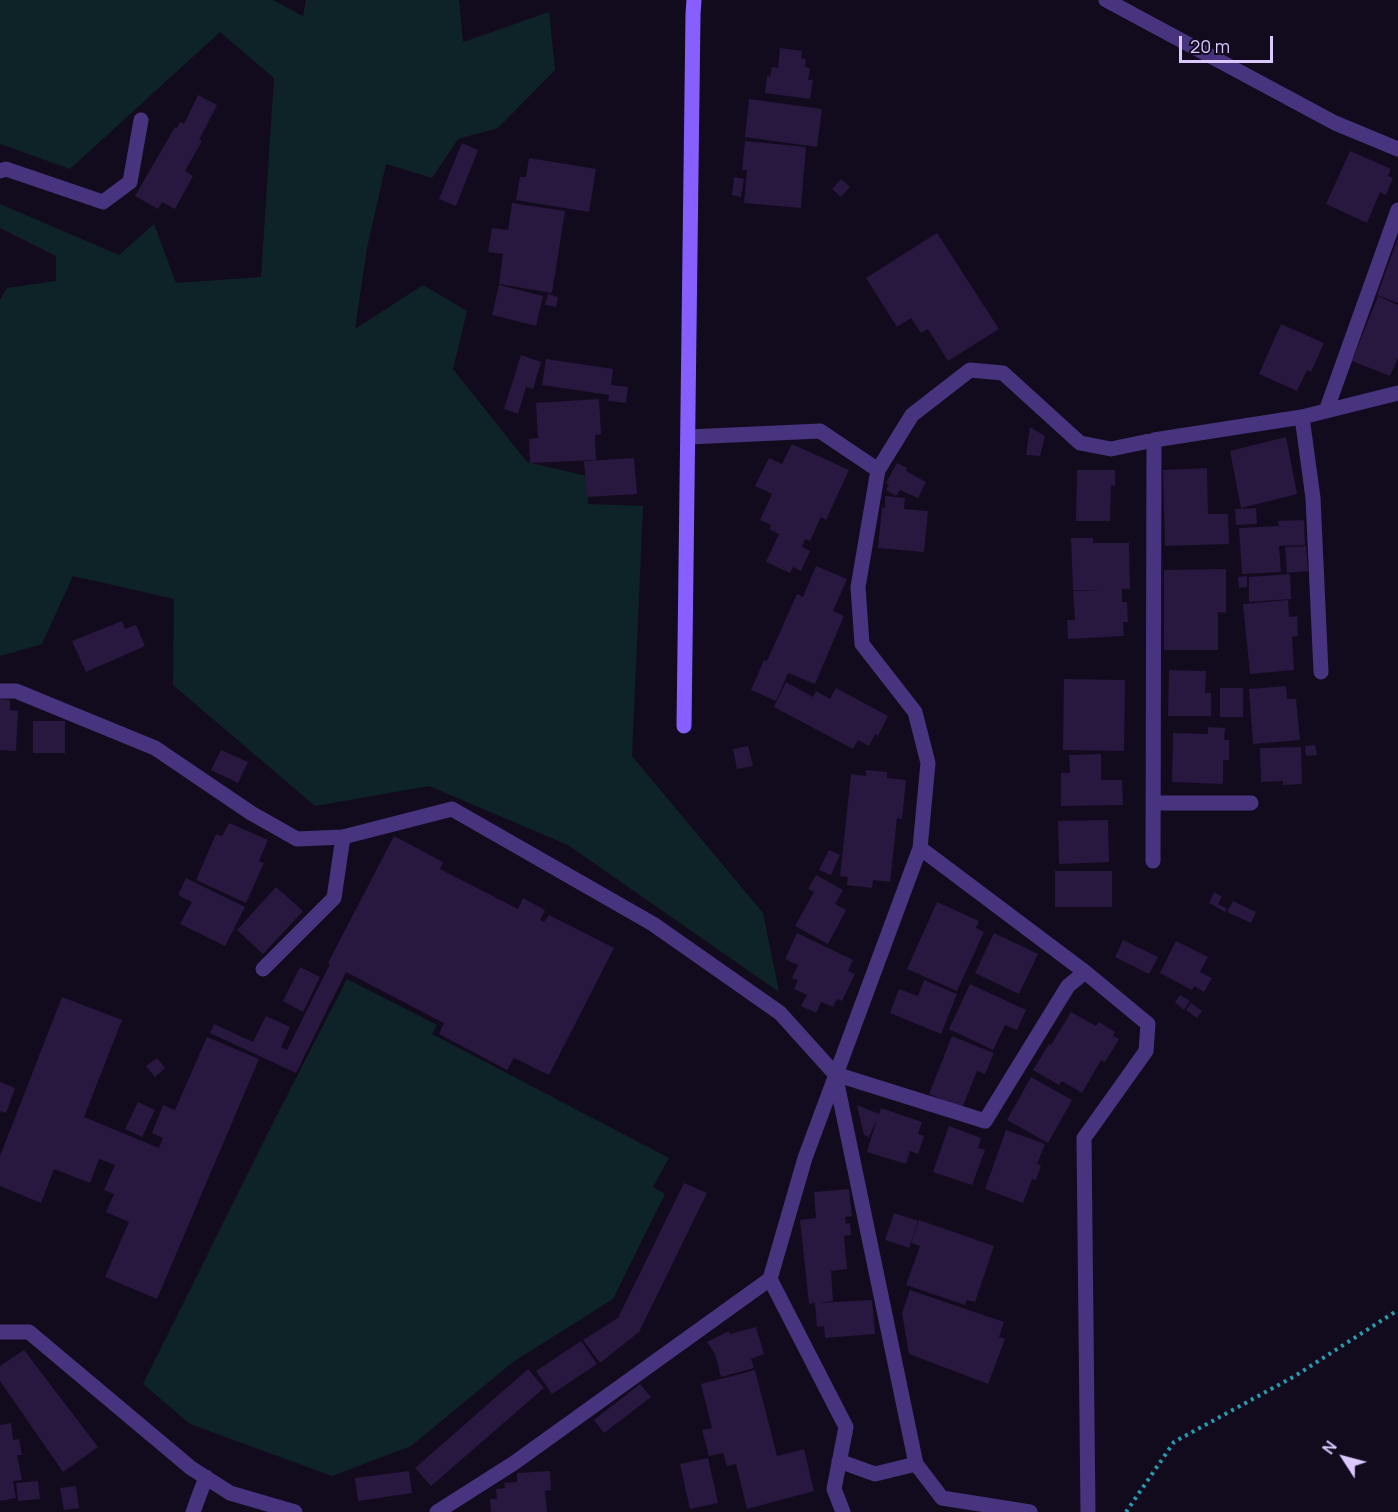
<!DOCTYPE html>
<html>
<head>
<meta charset="utf-8">
<style>
	body { margin:0 }
	#map { position:relative; width:1398px; height:1512px; overflow:hidden; background:#120b1e; font-family:Manrope,sans-serif }
	canvas { display:block }
	.north { position:absolute; left:1314px; top:1428px; width:60px; height:60px; -webkit-text-stroke:4px #120b1e; paint-order:stroke; rotate:306deg; font-size:16px; font-weight:700; line-height:24px; text-align:center; color:#dac8ff }
	.north::after { content:''; display:block; margin:auto; width:21px; height:27px; background:#dac8ff; clip-path:polygon(50% 0,100% 100%,50% 72%,0 100%) }
	.scale { position:absolute; left:1179px; top:36px; width:94px; height:27px; box-sizing:border-box; border:3px solid #dac8ff; border-top:0; padding-left:8px; font-size:18px; line-height:21px; white-space:nowrap; color:#dac8ff; -webkit-text-stroke:4px #120b1e; paint-order:stroke }
</style>
</head>
<body>
<div id="map">
<canvas width="1398" height="1512"></canvas>
<div class="north">N</div>
<div class="scale">20 m</div>
</div>
<script>
const ctx = document.querySelector('canvas').getContext('2d');
ctx.lineJoin = 'round';
function paint(path, color) { ctx.fillStyle = color; ctx.fill(path, 'evenodd'); }
const shape = rows => new Path2D(rows.map(r => 'M' + r).join(''));
function trace(path, color, width, dash) { ctx.strokeStyle = color; ctx.lineWidth = width; ctx.lineCap = dash ? 'butt' : 'round'; ctx.setLineDash(dash || []); ctx.stroke(path); }
paint(shape([
	[0,0,273,0,303,16,306,0,459,0,463,42,549,12,555,70,498,128,458,139,432,178,386,164,367,248,355,329,423,285,467,311,453,369,527,462,587,476,588,504,643,506,632,756,763,913,779,992,568,845,429,786,315,806,173,685,174,599,73,576,42,644,0,656,0,300,7,288,56,281,56,256,0,228,0,204,119,255,154,224,176,283,261,277,274,78,220,32,70,169,0,144],
	[347,979,437,1025,432,1034,669,1158,653,1187,665,1194,613,1299,513,1362,411,1446,332,1476,190,1424,143,1384,275,1119]
]), '#0e2328');
paint(shape([
	[780,48,802,51,801,58,806,59,805,67,810,68,808,80,813,80,810,99,765,93,767,76,770,77,772,67,778,68],
	[198,95,217,105,199,140,202,141,185,171,193,176,175,209,162,202,158,209,135,196,175,127,177,128,180,122,184,124],
	[749,99,822,109,817,147,745,137],
	[745,141,806,147,801,208,744,203,747,170,742,170],
	[462,143,478,150,456,206,439,199],
	[1350,151,1391,169,1388,176,1393,178,1386,195,1380,192,1367,223,1326,204],
	[529,158,596,169,589,212,516,200,520,177,526,177],
	[734,177,744,179,741,197,732,195],
	[841,179,850,187,841,197,832,189],
	[512,203,565,211,552,293,499,284,503,254,488,252,492,228,508,230],
	[937,233,999,329,948,361,928,329,921,333,911,318,897,327,866,278],
	[1398,238,1398,303,1377,295],
	[499,285,543,296,536,326,492,315],
	[548,294,558,297,556,307,545,305],
	[1378,296,1398,305,1398,358,1390,376,1352,361],
	[1281,324,1324,343,1311,372,1307,370,1297,391,1259,374],
	[521,355,541,362,533,389,526,387,518,414,504,409],
	[546,359,613,369,611,385,628,387,626,403,608,401,609,395,542,385],
	[599,399,601,434,595,435,596,460,530,463,529,439,538,438,536,403],
	[1030,427,1045,436,1040,456,1026,455],
	[1286,437,1297,494,1241,508,1230,451],
	[792,444,849,470,826,520,821,517,810,541,805,539,802,547,810,551,801,571,793,567,790,573,766,562,779,534,769,529,771,525,760,520,772,494,755,486,769,458,782,464],
	[634,458,637,494,587,497,584,461],
	[897,463,907,468,906,471,926,482,918,498,900,490,896,496,886,490,889,485,886,483],
	[1207,468,1208,514,1228,514,1229,544,1165,546,1163,470],
	[1077,470,1115,470,1115,486,1111,485,1110,521,1076,521],
	[885,496,905,498,904,509,928,511,924,552,878,548,882,507,885,508],
	[1256,508,1257,524,1236,525,1235,509],
	[1304,520,1305,545,1279,546,1281,572,1242,574,1239,528,1279,526,1278,521],
	[1071,538,1093,538,1093,543,1129,543,1130,589,1122,589,1122,602,1127,602,1128,622,1123,622,1124,636,1068,639,1067,620,1075,620,1073,591,1102,590,1073,590],
	[1306,546,1308,571,1287,573,1285,547],
	[816,566,847,579,833,611,844,616,815,684,788,673,776,701,751,690,764,660,767,661,797,594,803,597],
	[1226,569,1226,613,1218,612,1218,650,1164,650,1164,570],
	[1290,574,1291,599,1249,602,1249,577],
	[1247,576,1247,587,1239,588,1238,577],
	[1288,600,1289,617,1297,616,1298,636,1292,637,1294,670,1250,674,1243,604],
	[122,621,125,629,136,625,145,646,86,672,72,641],
	[1169,670,1206,671,1205,693,1211,693,1211,716,1168,716],
	[1064,679,1125,680,1124,751,1063,750],
	[786,682,813,697,816,691,830,699,836,688,888,716,878,736,875,734,869,746,858,740,853,749,774,707],
	[1286,686,1287,699,1296,699,1300,740,1253,744,1249,689],
	[1220,688,1243,688,1243,717,1220,717],
	[0,699,10,700,10,710,18,711,16,751,0,750],
	[33,721,65,721,65,753,33,753],
	[1208,727,1225,728,1224,740,1229,740,1229,760,1223,760,1223,784,1172,782,1173,733,1208,734],
	[1315,745,1317,755,1306,756,1305,746],
	[748,746,753,766,737,769,733,749],
	[1301,747,1302,784,1283,785,1283,781,1261,782,1260,748],
	[221,750,248,762,238,783,211,770],
	[1101,754,1101,780,1122,780,1123,805,1061,806,1061,773,1070,773,1069,755],
	[866,770,887,772,887,778,906,780,902,819,897,818,890,882,873,880,872,888,847,885,848,877,840,876,851,774,866,776],
	[1108,820,1109,862,1059,864,1058,821],
	[229,823,268,840,259,861,264,863,246,903,196,880,216,834,222,836],
	[394,836,443,862,440,869,518,909,523,898,545,910,540,920,544,922,549,915,614,948,549,1075,514,1058,507,1070,439,1034,444,1023,346,972,296,1073,210,1033,214,1024,253,1042,266,1016,290,1027,281,1047,287,1050,330,964,328,963],
	[829,850,840,855,831,875,819,870],
	[1055,871,1112,871,1112,907,1055,907],
	[816,875,843,890,835,904,846,910,828,944,795,926,814,892,808,889],
	[186,878,245,907,225,946,180,924,192,902,178,895],
	[276,887,303,911,263,954,237,930],
	[1214,892,1222,897,1218,904,1227,909,1225,912,1209,903],
	[1233,901,1256,912,1251,923,1227,912],
	[937,902,979,921,976,928,984,932,957,991,907,969],
	[797,933,853,960,848,971,855,974,842,1001,837,999,833,1007,821,1002,816,1013,801,1006,807,995,794,989,798,980,792,978,798,965,785,959],
	[994,933,1038,954,1019,994,975,973],
	[1123,940,1158,957,1149,974,1115,957],
	[1176,941,1208,957,1200,972,1212,978,1204,992,1194,986,1192,990,1160,973],
	[300,967,320,977,303,1012,283,1001],
	[924,980,957,994,941,1034,890,1013,899,989,918,996],
	[970,984,1026,1010,1017,1030,1005,1025,993,1050,949,1029],
	[1180,995,1190,1001,1184,1010,1175,1002],
	[62,997,122,1020,84,1117,159,1148,163,1138,152,1133,163,1105,175,1110,207,1037,259,1059,157,1299,105,1277,129,1222,106,1212,114,1194,104,1190,115,1165,99,1159,90,1183,54,1169,41,1203,0,1186,0,1156],
	[1191,1003,1202,1011,1197,1018,1186,1010],
	[1071,1012,1096,1026,1099,1022,1115,1032,1113,1036,1119,1039,1105,1062,1101,1060,1082,1093,1062,1081,1059,1085,1033,1070,1049,1044,1051,1045],
	[952,1036,994,1053,985,1074,977,1071,962,1108,929,1094],
	[157,1058,165,1068,155,1077,146,1066],
	[1031,1077,1072,1100,1048,1143,1007,1120],
	[0,1082,15,1088,6,1113,0,1111],
	[138,1102,155,1110,142,1137,125,1129],
	[857,1105,879,1114,881,1108,922,1122,918,1134,924,1136,918,1154,910,1151,906,1164,867,1152,877,1119,869,1137,864,1135],
	[949,1126,981,1138,978,1148,985,1150,972,1185,933,1172],
	[1006,1130,1045,1144,1037,1164,1041,1165,1036,1180,1032,1179,1023,1203,985,1189],
	[684,1183,707,1193,639,1332,600,1363,583,1340,618,1318],
	[849,1189,852,1216,845,1217,846,1224,850,1223,851,1235,844,1236,847,1269,831,1271,833,1301,818,1303,872,1300,875,1334,825,1338,824,1326,817,1327,815,1303,809,1304,800,1220,816,1218,814,1192],
	[894,1213,918,1221,909,1248,885,1240],
	[919,1220,994,1246,975,1302,967,1300,965,1305,906,1285,920,1246,911,1243],
	[910,1290,1004,1322,999,1337,1005,1339,988,1384,909,1354,902,1313],
	[756,1327,764,1354,751,1359,754,1368,721,1377,715,1354,707,1342,729,1331,730,1334],
	[581,1341,597,1364,552,1394,536,1371],
	[24,1350,98,1447,63,1472,0,1381,0,1366],
	[528,1369,544,1388,431,1486,415,1468],
	[755,1370,777,1456,804,1449,814,1491,747,1509,736,1464,727,1466,723,1453,709,1456,702,1430,712,1428,701,1384],
	[640,1384,651,1397,604,1433,594,1420],
	[11,1423,13,1440,19,1439,22,1455,17,1455,22,1480,13,1481,16,1498,0,1501,0,1425],
	[708,1458,718,1503,690,1509,680,1464],
	[409,1471,412,1493,358,1501,355,1478],
	[550,1471,551,1490,545,1491,547,1512,491,1512,490,1499,497,1499,496,1489,505,1488,504,1483,517,1482,517,1473],
	[38,1481,40,1499,18,1501,16,1483],
	[76,1486,79,1508,64,1510,60,1488]
]), '#28173f');
trace(shape([
	[1126,1512,1174,1442,1295,1376,1398,1310]
]), '#299bb1', 4, [3, 4.5]);
trace(shape([
	[263,969,334,898,343,837]
]), '#48347e', 15);
trace(shape([
	[1106,0,1335,123,1398,149],
	[0,171,6,169,103,202,130,182,141,120],
	[1326,411,1398,210],
	[1302,417,1313,498,1321,672],
	[688,437,820,431,878,470],
	[0,691,16,691,155,748,251,813,297,839,343,837,452,809,653,924,780,1013,835,1074,916,1464,942,1498,1030,1512],
	[1154,803,1251,803],
	[920,848,1085,972,1148,1024,1146,1051,1084,1138,1088,1512],
	[1153,861,1154,440],
	[835,1074,985,1121,1068,986,1085,972],
	[770,1279,846,1427,834,1489,843,1512],
	[0,1332,29,1332,191,1468,230,1493,295,1512],
	[839,1461,875,1474,916,1464],
	[193,1512,206,1477],
	[437,1512,514,1463,770,1279,805,1158,920,848,928,763,915,712,862,644,858,587,878,470,912,415,970,370,1003,373,1080,443,1111,449,1154,440,1302,417,1398,393]
]), '#48347e', 15);
trace(shape([
	[684,726,693,14,694,0]
]), '#875fff', 15);
</script>
</body>
</html>
